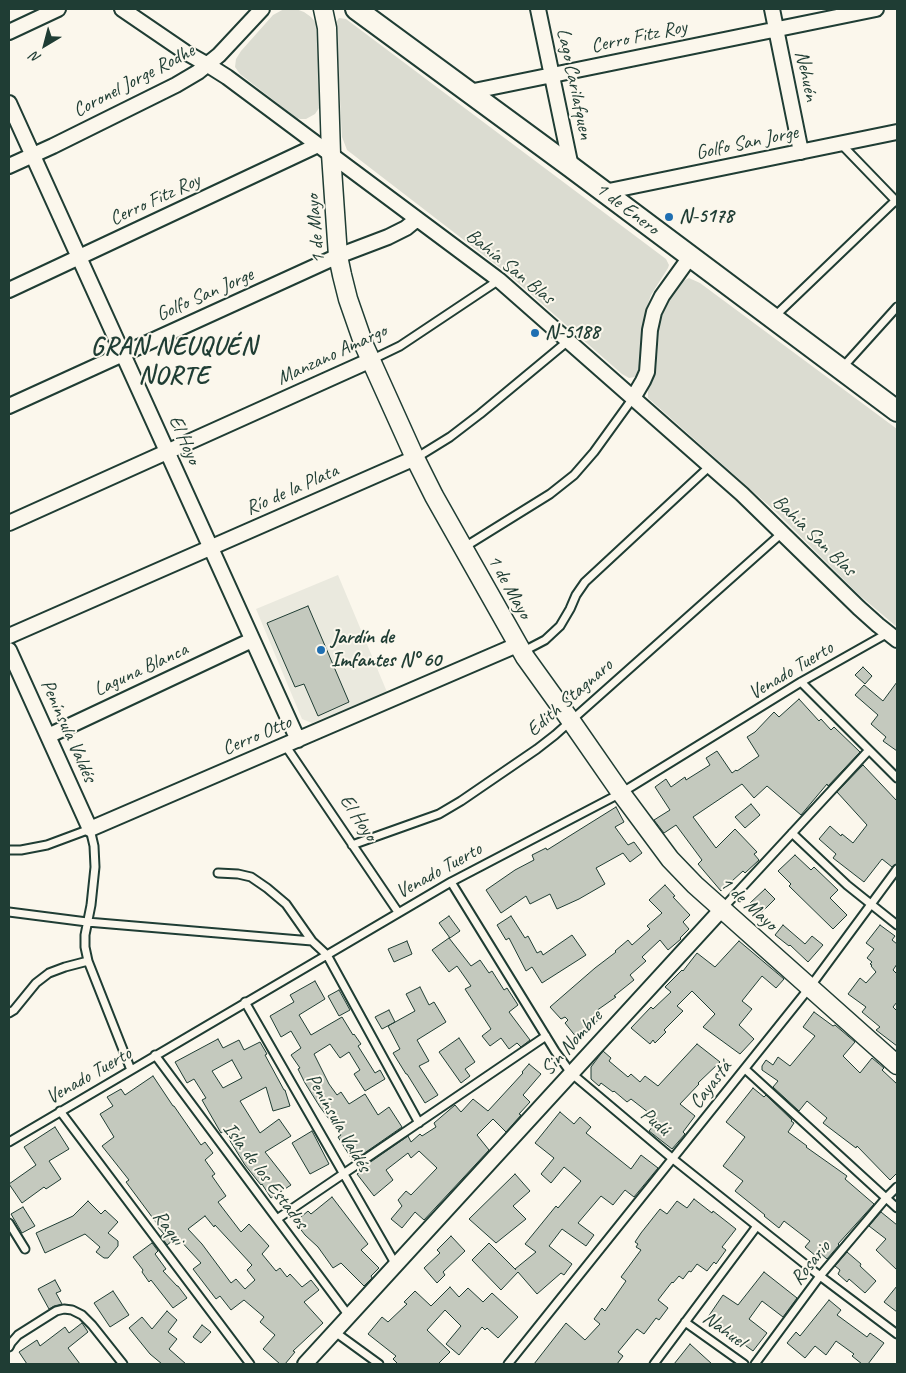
<!DOCTYPE html>
<html>
<head>
<meta charset="utf-8">
<style>
	body { margin:0 }
	#map { position:relative; width:906px; height:1373px; overflow:hidden; background:#fbf7ec; font-family:Caveat,sans-serif }
	canvas { display:block }
	.frame { position:absolute; inset:0; border:10px solid #1f3d34; pointer-events:none }
	.north { position:absolute; left:20px; top:20px; width:50px; height:50px; -webkit-text-stroke:4px #fbf7ec; paint-order:stroke; rotate:217deg; font-size:14px; font-weight:700; line-height:20px; text-align:center; color:#1f3d34 }
	.north::after { content:''; display:block; margin:auto; width:18px; height:22px; background:#1f3d34; clip-path:polygon(50% 0,100% 100%,50% 72%,0 100%) }
</style>
</head>
<body>
<div id="map">
<canvas width="906" height="1373"></canvas>
<div class="frame"></div>
<div class="north">N</div>
</div>
<script>
const ctx = document.querySelector('canvas').getContext('2d');
ctx.lineJoin = 'round';
function paint(path, color) { ctx.fillStyle = color; ctx.fill(path, 'evenodd'); }
const shape = rows => new Path2D(rows.map(r => 'M' + r).join(''));
function trace(path, color, width, dash) { ctx.strokeStyle = color; ctx.lineWidth = width; ctx.lineCap = dash ? 'butt' : 'round'; ctx.setLineDash(dash || []); ctx.stroke(path); }
function write(font, color, halo, rows, align = 'center') {
  ctx.font = font + ' Caveat,sans-serif'; ctx.lineWidth = 4; ctx.setLineDash([]); ctx.textBaseline = 'middle'; ctx.strokeStyle = halo; ctx.fillStyle = color; for (const [text, x, y, turn = 0] of rows) {
    ctx.save(); ctx.translate(x, y); ctx.rotate((+turn || 0) * Math.PI / 180); ctx.textAlign = isNaN(turn) ? turn : align; if (halo) ctx.strokeText(text, 0, 0); ctx.fillText(text, 0, 0); ctx.restore();
  }
}
paint(shape([
	[338,575,387,692,312,723,302,719,256,609]
]), '#eae9de');
paint(shape([
	[284,9,296,9,304,12,311,17,317,24,322,96,319,108,315,114,306,119,300,119,295,117,240,74,235,67,236,59,241,51,273,15],
	[339,18,346,19,666,259,669,265,668,268,651,295,646,309,640,366,635,377,629,378,622,374,508,274,347,150,342,137,336,24,336,22],
	[689,278,700,283,897,429,897,627,858,594,776,512,648,398,648,389,656,371,660,318,663,311,671,296,683,281]
]), '#dbdcd1');
const building = shape([
	[308,606,349,702,318,716,304,684,295,687,267,623,308,606],
	[863,667,872,676,865,684,855,675,863,667],
	[897,682,897,751,883,741,886,737,871,724,878,715,855,695,864,685,883,701,897,682],
	[799,699,819,721,821,719,831,730,834,727,860,752,828,786,827,784,801,815,767,786,754,798,742,784,693,817,716,848,735,829,757,852,754,854,759,860,745,873,743,871,721,891,698,864,702,860,676,825,664,833,654,820,670,810,655,787,666,779,671,787,685,777,686,780,710,765,706,758,717,751,732,773,736,770,737,771,759,756,747,737,755,732,774,712,779,717,799,699],
	[863,765,897,801,897,864,892,867,882,859,864,882,833,858,836,854,819,839,830,826,841,836,842,834,853,843,867,825,837,792,863,765],
	[751,804,760,815,745,828,735,817,751,804],
	[616,807,624,822,615,827,628,845,634,842,642,853,630,862,623,853,596,868,605,884,579,899,557,909,550,894,530,904,526,896,501,913,486,890,515,870,534,860,532,855,546,848,547,850,616,807],
	[795,855,811,870,814,867,838,890,830,898,847,915,833,929,789,886,791,884,778,871,795,855],
	[665,885,675,896,673,897,690,915,683,922,689,929,680,938,681,939,668,950,660,940,642,957,646,961,630,975,634,980,614,996,616,997,596,1011,602,1017,577,1038,565,1023,568,1020,565,1017,561,1019,550,1007,595,968,616,952,615,951,628,940,632,945,650,929,647,926,662,913,649,900,665,885],
	[765,889,775,899,760,914,750,903,765,889],
	[449,916,460,931,450,938,439,923,449,916],
	[511,916,525,938,528,936,537,953,541,951,543,955,572,935,586,955,542,983,532,967,526,971,509,938,506,940,497,925,511,916],
	[783,925,805,944,812,936,823,945,808,962,790,945,789,946,775,935,783,925],
	[880,925,895,936,892,940,897,944,897,964,893,970,897,974,897,1002,893,1007,897,1011,897,1046,876,1030,880,1027,862,1012,866,1007,848,994,860,978,866,983,876,972,871,966,872,965,870,964,872,962,867,958,874,949,866,943,880,925],
	[449,938,471,966,480,960,489,973,492,971,504,990,507,988,518,1005,509,1012,530,1040,521,1047,517,1043,509,1049,501,1038,490,1046,482,1036,491,1029,465,989,471,986,457,966,449,972,432,950,449,938],
	[407,941,412,954,394,962,388,949,407,941],
	[739,941,784,979,776,988,762,976,742,1001,752,1009,739,1025,754,1039,740,1054,703,1027,715,1014,692,991,677,1006,683,1011,664,1030,666,1032,655,1043,653,1040,650,1044,631,1028,651,1007,653,1009,671,992,665,987,682,970,683,971,697,953,715,967,739,941],
	[315,981,325,999,299,1015,311,1035,342,1017,353,1035,354,1034,361,1044,358,1046,375,1073,380,1070,385,1079,365,1091,354,1074,360,1070,349,1052,340,1058,330,1044,314,1054,329,1084,337,1095,341,1092,349,1104,365,1094,378,1115,389,1107,402,1127,353,1161,338,1137,341,1135,320,1107,305,1083,298,1069,300,1068,291,1055,301,1048,291,1031,281,1037,270,1016,294,1002,290,995,315,981],
	[420,987,429,1005,434,1002,446,1022,417,1040,429,1061,419,1066,438,1095,425,1103,407,1074,406,1074,393,1053,400,1049,388,1026,415,1011,406,994,420,987],
	[339,990,350,1010,339,1016,328,996,339,990],
	[389,1010,395,1022,382,1029,375,1017,389,1010],
	[814,1012,833,1026,835,1025,855,1042,843,1056,860,1073,872,1058,884,1068,882,1070,897,1084,897,1173,890,1180,857,1146,856,1148,823,1123,827,1118,807,1101,799,1111,773,1087,778,1081,762,1070,762,1066,766,1060,773,1065,778,1057,790,1066,815,1036,803,1027,814,1012],
	[459,1038,475,1062,465,1069,470,1076,461,1083,439,1052,459,1038],
	[218,1039,223,1048,239,1040,244,1050,260,1042,267,1054,265,1055,284,1090,285,1090,290,1106,273,1111,266,1087,240,1101,260,1133,279,1119,291,1136,265,1152,291,1185,271,1198,262,1184,261,1185,245,1165,224,1131,221,1133,202,1100,206,1098,194,1079,187,1083,175,1062,218,1039],
	[232,1060,242,1078,223,1088,212,1071,232,1060],
	[697,1044,720,1062,698,1083,699,1084,680,1104,695,1116,683,1132,685,1134,672,1149,649,1131,658,1120,631,1099,627,1102,614,1091,613,1092,601,1083,599,1086,591,1079,591,1067,603,1051,611,1058,609,1061,628,1077,631,1074,640,1082,645,1076,658,1086,697,1044],
	[529,1064,541,1074,523,1095,530,1102,519,1114,521,1115,506,1132,493,1119,477,1135,489,1150,424,1220,415,1212,402,1228,391,1219,402,1206,398,1200,406,1191,411,1195,437,1168,419,1151,411,1158,408,1153,386,1170,393,1180,374,1196,357,1174,360,1172,359,1170,408,1136,411,1142,420,1134,422,1136,436,1127,434,1123,455,1105,461,1112,473,1099,488,1111,523,1073,522,1072,529,1064],
	[153,1076,173,1106,174,1106,201,1145,205,1142,213,1153,205,1160,215,1174,212,1176,226,1196,218,1202,241,1232,249,1224,269,1246,262,1254,276,1271,280,1268,287,1277,290,1274,302,1287,311,1280,319,1290,304,1302,323,1323,293,1351,295,1352,285,1364,280,1364,263,1349,275,1335,260,1322,264,1317,244,1300,231,1310,220,1296,216,1299,193,1269,201,1263,177,1237,167,1245,161,1236,164,1234,157,1226,158,1225,126,1182,129,1180,102,1146,114,1137,100,1114,113,1106,107,1097,121,1089,125,1095,153,1076],
	[205,1216,214,1227,215,1225,252,1265,247,1270,255,1280,245,1289,236,1279,231,1283,202,1244,188,1229,205,1216],
	[753,1088,764,1097,766,1095,792,1120,791,1121,794,1123,788,1132,807,1146,806,1147,847,1176,845,1179,874,1204,838,1244,839,1245,827,1259,819,1252,816,1256,805,1247,810,1241,784,1221,779,1228,764,1216,765,1215,735,1191,743,1181,723,1166,745,1137,726,1122,753,1088],
	[560,1112,574,1124,580,1117,591,1127,586,1133,631,1169,641,1155,658,1168,634,1197,625,1190,613,1205,601,1196,578,1223,594,1235,586,1246,562,1229,549,1246,572,1264,564,1275,561,1273,537,1294,518,1272,501,1290,472,1260,489,1243,516,1270,515,1269,536,1252,525,1244,556,1206,558,1208,581,1181,564,1167,551,1183,541,1174,554,1158,535,1143,560,1112],
	[55,1127,69,1149,49,1161,61,1179,46,1189,44,1187,22,1203,9,1184,36,1165,24,1147,55,1127],
	[312,1131,329,1164,310,1174,292,1143,312,1131],
	[515,1174,530,1191,513,1206,526,1219,496,1243,469,1219,515,1174],
	[332,1197,368,1244,361,1250,379,1268,371,1276,372,1278,364,1286,341,1263,333,1268,318,1247,305,1235,295,1222,308,1211,311,1214,332,1197],
	[694,1199,712,1213,713,1211,736,1229,722,1247,726,1250,716,1264,714,1262,707,1271,697,1264,691,1272,689,1271,683,1279,679,1276,673,1283,672,1282,658,1300,668,1308,659,1320,656,1318,644,1334,637,1329,618,1352,623,1356,617,1364,534,1364,566,1323,585,1340,600,1324,594,1319,602,1308,605,1311,626,1281,621,1277,641,1250,636,1247,638,1244,635,1242,641,1233,660,1209,667,1214,677,1201,687,1208,694,1199],
	[88,1201,101,1214,105,1210,118,1222,108,1233,118,1241,118,1246,108,1258,104,1258,96,1252,100,1247,85,1234,45,1253,36,1233,73,1216,88,1201],
	[23,1207,35,1226,22,1233,11,1214,23,1207],
	[881,1212,897,1225,897,1270,876,1250,886,1239,869,1226,881,1212],
	[451,1236,465,1251,443,1272,445,1275,437,1283,424,1268,440,1253,437,1250,451,1236],
	[152,1243,158,1251,155,1254,166,1269,163,1271,177,1286,178,1286,187,1298,173,1308,151,1280,149,1282,142,1272,143,1270,133,1257,152,1243],
	[847,1252,861,1264,860,1266,876,1281,865,1293,849,1279,847,1282,838,1274,840,1270,835,1266,847,1252],
	[764,1272,797,1298,783,1317,762,1301,749,1319,767,1333,753,1351,723,1329,724,1327,708,1317,723,1295,738,1305,764,1272],
	[55,1280,61,1291,56,1293,62,1304,54,1306,49,1309,38,1289,55,1280],
	[897,1286,897,1312,884,1302,897,1286],
	[450,1287,459,1297,468,1288,483,1302,492,1293,518,1317,498,1338,487,1328,485,1330,482,1327,459,1355,446,1344,461,1326,445,1310,427,1330,450,1352,438,1364,398,1364,393,1359,396,1356,368,1334,382,1317,388,1322,407,1304,404,1302,415,1291,431,1306,450,1287],
	[113,1291,129,1315,110,1327,94,1303,113,1291],
	[829,1300,841,1310,837,1315,867,1337,870,1333,884,1343,868,1364,862,1364,852,1356,854,1354,836,1341,826,1355,815,1346,805,1358,787,1343,796,1332,800,1336,829,1300],
	[167,1311,177,1320,168,1332,177,1339,169,1349,186,1364,162,1364,150,1354,129,1328,142,1317,152,1329,167,1311],
	[82,1323,88,1332,68,1348,80,1364,27,1364,19,1352,37,1340,40,1346,65,1327,69,1333,82,1323],
	[202,1325,211,1332,201,1343,193,1337,202,1325],
	[690,1344,712,1364,674,1364,690,1344]
]);
paint(building, '#c4c9be');
trace(building, '#1f3d34', 1);
const service = shape([
	[841,144,897,202],
	[775,316,895,201],
	[371,360,400,346,499,280],
	[842,368,897,307],
	[416,458,450,437,480,414,568,341],
	[463,548,550,494,574,475,594,452,633,398],
	[522,652,545,640,560,626,570,609,576,595,585,582,710,466],
	[801,682,897,778],
	[285,745,398,912],
	[792,833,847,885,897,925],
	[352,845,439,814,461,801,537,749,555,735,782,533],
	[9,850,21,850,47,845,90,829,94,846,95,867,91,905,85,935,85,947,88,961,131,1070],
	[218,873,238,874,251,877,267,888,286,904,312,941],
	[451,882,555,1051,571,1073,673,1159,757,1226,820,1276,897,1334],
	[722,909,869,750],
	[9,912,87,922,312,941,327,955,419,1123],
	[245,1002,396,1265],
	[9,1013,14,1010,36,983,49,973,65,967,88,961],
	[155,1055,349,1316],
	[745,1069,897,1208],
	[60,1111,250,1364],
	[9,1142,451,882,621,793,801,682,888,633],
	[277,1219,546,1036],
	[9,1223,25,1249],
	[685,1322,744,1364],
	[335,1332,379,1364],
	[9,1347,11,1343,18,1335,56,1311,64,1309,72,1310,82,1315,92,1325,123,1364],
	[508,1364,810,987,897,869],
	[654,1364,757,1226],
	[755,1364,820,1276,886,1198,897,1187]
]);
const minor = shape([
	[122,9,185,52,208,65,227,77,499,280,742,494,859,608,878,625,897,640],
	[538,9,571,167],
	[772,9,801,152],
	[9,32,58,9],
	[469,92,876,9],
	[9,103,298,740],
	[9,166,53,146,176,85,198,72,219,55,262,9],
	[604,192,897,132],
	[9,290,318,145],
	[633,398,643,381,647,372,650,330,654,312,662,296,690,257],
	[9,406,338,256,388,237,406,228,417,219],
	[9,523,371,360],
	[9,636,415,458],
	[9,650,90,829,517,645],
	[48,736,252,640],
	[305,1364,722,909]
]);
const tertiary = shape([
	[323,9,327,28,331,154,338,256,342,275,348,299,364,345,415,458,434,496,525,657,571,721,621,793,670,859,695,885,897,1065]
]);
const secondary = shape([
	[356,9,571,167,897,411]
]);
trace(service, '#1f3d34', 11);
trace(minor, '#1f3d34', 18);
trace(tertiary, '#1f3d34', 21);
trace(secondary, '#1f3d34', 24);
trace(service, '#fbf7ec', 7);
trace(minor, '#fbf7ec', 14);
trace(tertiary, '#fbf7ec', 18);
trace(secondary, '#fbf7ec', 20);
for (const [x, y, r, color] of [
	[669,217,5,"#1f6fb2"],
	[535,333,5,"#1f6fb2"],
	[321,650,5,"#1f6fb2"]
]) { const dot = new Path2D(); dot.arc(x, y, r, 0, 2 * Math.PI); ctx.fillStyle = color; ctx.fill(dot); trace(dot, '#fbf7ec', 2); }
write('20px', '#1f3d34', '#fbf7ec', [
	["Cerro Fitz Roy",639,37,-12],
	["Nehuén",806,76,78],
	["Coronel Jorge Rodhe",134,81,-28],
	["Lago Carilafquen",574,84,78],
	["Golfo San Jorge",747,143,-12],
	["Cerro Fitz Roy",155,200,-25],
	["1 de Enero",627,209,37],
	["1 de Mayo",316,229,-95],
	["Bahía San Blas",510,267,39],
	["Golfo San Jorge",205,295,-24],
	["Manzano Amargo",332,355,-25],
	["El Hoyo",184,440,66],
	["Río de la Plata",292,490,-24],
	["Bahía San Blas",814,536,44],
	["1 de Mayo",509,587,61],
	["Laguna Blanca",141,670,-25],
	["Venado Tuerto",791,671,-31],
	["Edith Stagnaro",570,698,-41],
	["Península Valdés",68,731,66],
	["Cerro Otto",257,736,-23],
	["El Hoyo",358,818,56],
	["Venado Tuerto",439,871,-29],
	["1 de Mayo",748,904,42],
	["Sin Nombre",572,1043,-48],
	["Venado Tuerto",89,1076,-30],
	["Cayastá",711,1085,-52],
	["Pudú",655,1122,40],
	["Península Valdés",338,1123,60],
	["Isla de los Estados",265,1176,53],
	["Raqui",168,1228,53],
	["Rosario",811,1263,-51],
	["Nahuel",724,1330,36]
]);
write('bold 20px', '#1f3d34', '#fbf7ec', [
	["N-5178",679,217],
	["N-5188",545,333],
	["Jardín de",331,638],
	["Imfantes N° 60",331,661]
], 'left');
ctx.letterSpacing = '1px';
write('bold 25px', '#1f3d34', '#fbf7ec', [
	["GRAN NEUQUÉN",174,347],
	["NORTE",174,376]
]);
ctx.letterSpacing = '0px';
</script>
</body>
</html>
